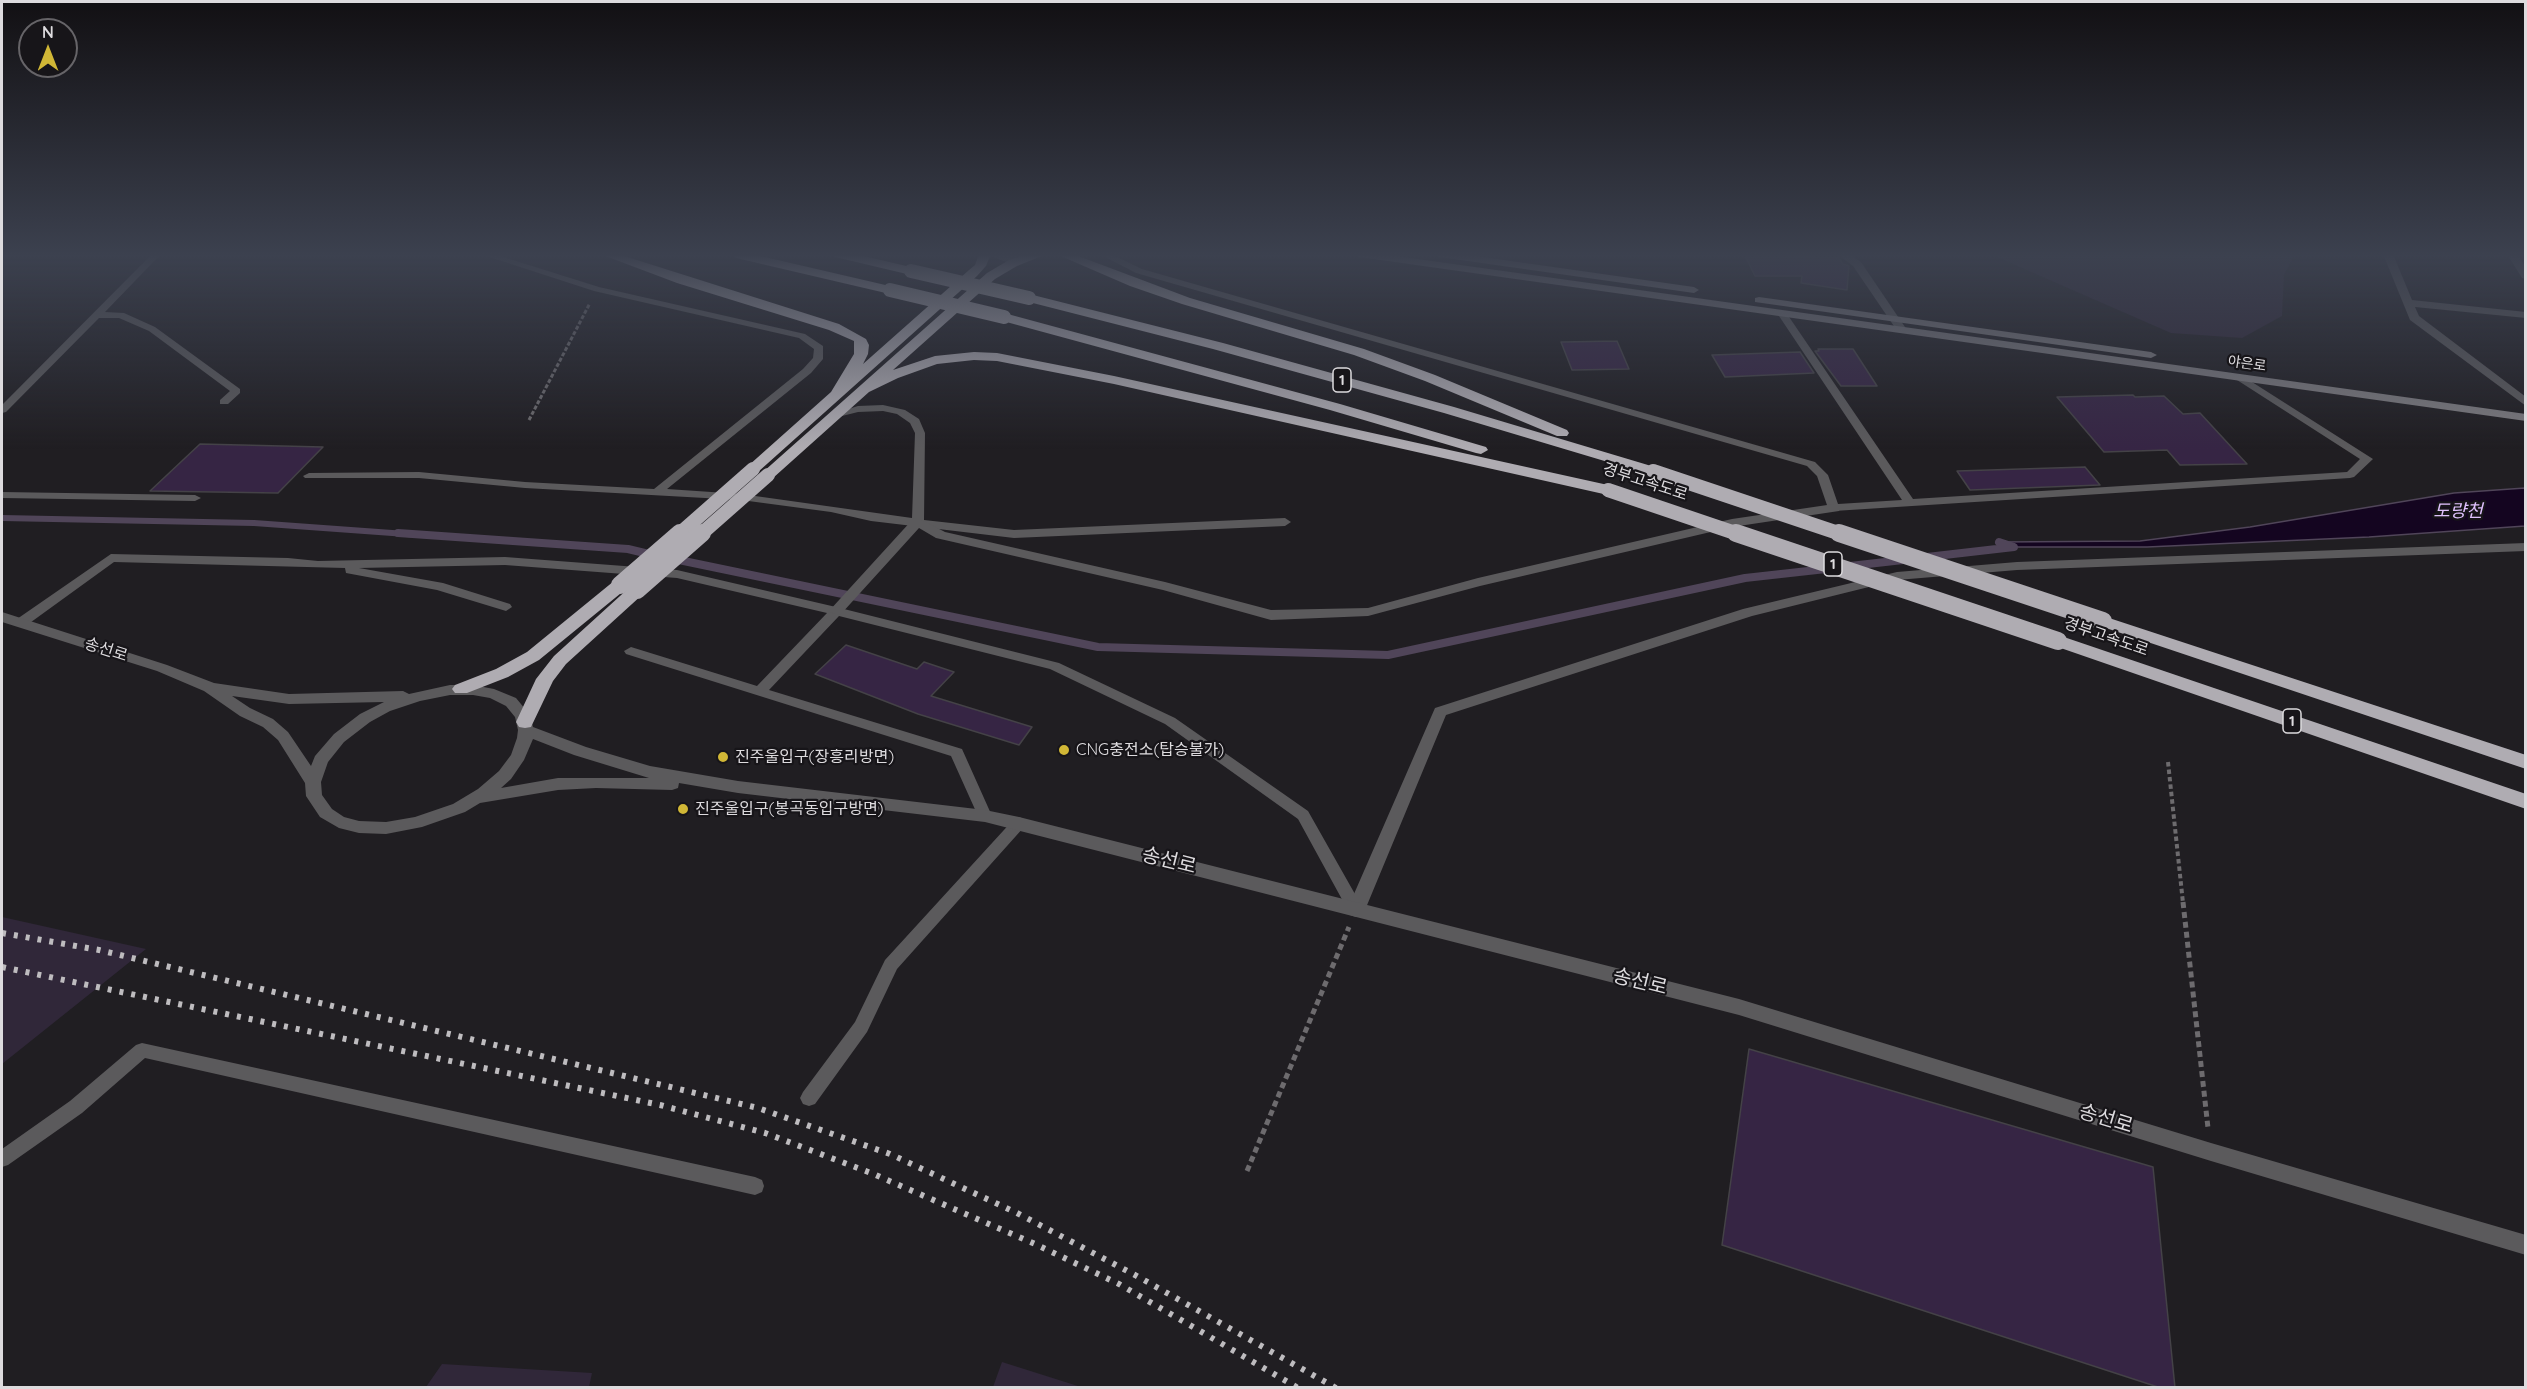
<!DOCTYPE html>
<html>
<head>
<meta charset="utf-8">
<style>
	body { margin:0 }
	#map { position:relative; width:2527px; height:1389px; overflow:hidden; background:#201e22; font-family:Quicksand,sans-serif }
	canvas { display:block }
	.frame { position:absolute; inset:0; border:3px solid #dddbde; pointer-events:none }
	.north { position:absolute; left:18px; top:18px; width:60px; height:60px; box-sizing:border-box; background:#171519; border:2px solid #666468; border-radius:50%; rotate:0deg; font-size:16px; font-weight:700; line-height:24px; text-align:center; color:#dddbde }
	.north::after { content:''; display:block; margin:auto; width:21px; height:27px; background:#d1b736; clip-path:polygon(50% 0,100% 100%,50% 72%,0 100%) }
</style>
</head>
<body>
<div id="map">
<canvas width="2527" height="1389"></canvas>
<div class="frame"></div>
<div class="north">N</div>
</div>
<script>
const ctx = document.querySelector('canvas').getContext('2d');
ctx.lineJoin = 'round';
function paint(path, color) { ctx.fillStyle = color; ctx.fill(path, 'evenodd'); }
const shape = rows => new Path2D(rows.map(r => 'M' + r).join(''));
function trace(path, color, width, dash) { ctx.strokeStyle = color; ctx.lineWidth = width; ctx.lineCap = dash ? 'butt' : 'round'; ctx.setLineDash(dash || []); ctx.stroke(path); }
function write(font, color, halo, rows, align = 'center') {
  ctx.font = font + ' Quicksand,"Noto Sans KR",sans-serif'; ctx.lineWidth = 4.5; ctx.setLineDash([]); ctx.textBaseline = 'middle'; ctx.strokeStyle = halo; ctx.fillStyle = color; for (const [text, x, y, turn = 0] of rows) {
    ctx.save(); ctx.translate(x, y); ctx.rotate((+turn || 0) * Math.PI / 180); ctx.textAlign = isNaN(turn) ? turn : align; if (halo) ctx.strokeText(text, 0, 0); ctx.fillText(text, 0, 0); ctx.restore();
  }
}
paint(shape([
	[1990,254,2295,254,2284,275,2282,316,2242,338,2171,333],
	[2,917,146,949,2,1064],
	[1002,1362,1081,1387,993,1387],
	[442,1364,592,1373,589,1387,426,1387]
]), '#302739');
const water = shape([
	[2525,488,2525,526,2369,537,2147,547,2014,547,1999,542,2140,541,2250,527,2454,493,2525,488]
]);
paint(water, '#140520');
trace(water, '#504559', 1.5);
trace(shape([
	[2,518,254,523,420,535]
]), '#504559', 6);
trace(shape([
	[398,533,628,549,653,555],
	[1927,557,2014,547,1999,542],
	[674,559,1098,647,1388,655,1745,578,1826,569],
	[1850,566,1903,560]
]), '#504559', 8);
const building = shape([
	[1744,254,1839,258,1843,264,1849,266,1847,290,1801,283,1802,276,1755,276,1744,254],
	[1617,341,1629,369,1572,370,1561,342,1617,341],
	[1818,349,1853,349,1877,386,1841,386,1815,351,1819,351,1818,349],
	[1800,352,1814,373,1725,377,1712,355,1800,352],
	[2133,395,2135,397,2164,396,2183,414,2200,413,2247,464,2180,465,2167,450,2104,452,2057,397,2133,395],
	[200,444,323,447,278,493,150,491,200,444],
	[2085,467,2100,485,1970,490,1957,471,2085,467],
	[846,645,917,669,924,662,954,672,931,696,1032,727,1019,745,918,714,815,674,846,645],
	[1749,1049,2153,1167,2175,1388,2161,1388,1722,1245,1749,1049]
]);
paint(building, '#362544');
trace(building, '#444247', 1.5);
trace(shape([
	[529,420,590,303]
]), '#6d6b6e', 3, [4, 2]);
trace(shape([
	[2168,762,2183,903]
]), '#6d6b6e', 4, [4.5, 3]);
trace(shape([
	[2183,902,2208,1128],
	[1247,1171,1349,927]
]), '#6d6b6e', 5, [6, 4]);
paint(shape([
	[152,254,161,254,105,312,124,313,155,327,240,389,240,393,228,404,220,404,220,400,230,391,149,331,119,318,99,318,6,412,2,413,2,405,152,254],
	[480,254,494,254,599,287,805,334,823,346,823,359,811,373,667,489,741,494,912,518,915,433,910,423,897,414,883,411,858,412,838,417,833,414,858,406,883,405,905,410,919,419,925,433,924,520,1014,530,1285,518,1291,522,1285,526,1014,538,871,521,831,512,741,500,525,488,419,478,305,478,303,476,309,473,419,472,525,482,654,489,803,369,813,358,814,349,799,338,594,291,480,254],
	[985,254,1024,256,1029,259,1024,262,1006,262,985,254],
	[1099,254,1111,254,1142,269,1815,462,1828,475,1838,504,1902,500,1777,313,1779,311,1785,311,1913,499,2347,472,2360,459,2237,380,2237,376,2241,375,2373,459,2354,477,2350,478,1834,511,1828,508,1817,476,1807,466,1136,273,1099,254],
	[2,492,195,495,201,498,195,501,2,498,2,492],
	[111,554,288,558,318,561,505,557,677,570,836,607,1059,663,1175,718,1308,811,1364,910,1362,914,1356,916,1350,914,1298,819,1165,724,1050,669,839,616,769,690,962,749,992,816,990,820,985,821,980,820,978,816,951,756,626,654,624,651,631,647,757,686,827,613,677,578,505,565,359,568,443,583,510,604,512,607,506,611,437,590,346,573,345,568,114,562,27,625,17,625,16,622,17,619,111,554],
	[1019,817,1024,819,1026,823,1024,827,897,969,867,1032,815,1104,809,1106,803,1104,800,1098,803,1092,855,1022,885,960,1014,819,1019,817],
	[142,1043,755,1177,762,1180,764,1186,762,1192,755,1195,145,1058,82,1113,8,1165,2,1167,2,1149,70,1101,136,1045,142,1043]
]), '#5b5a5c');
paint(shape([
	[1837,254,1849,254,1861,262,1907,330,1906,332,1898,332,1853,266,1837,254],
	[2383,254,2393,254,2412,300,2526,312,2526,318,2415,307,2419,316,2526,397,2526,406,2410,320,2383,254],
	[2507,254,2517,254,2526,267,2526,279,2522,278,2507,254],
	[1834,504,1840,508,1839,511,1732,527,1480,586,1368,616,1271,620,1163,590,936,538,919,528,841,614,836,615,829,611,913,519,918,518,945,532,1165,582,1271,610,1368,608,1478,578,1732,519,1834,504],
	[2526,543,2526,551,2017,570,1897,580,1752,616,1446,715,1365,910,1362,915,1356,917,1350,915,1347,910,1435,708,1743,609,1897,572,2017,562,2526,543]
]), '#5b5a5c');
paint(shape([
	[2,612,167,665,214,683,289,694,403,691,409,694,450,685,473,685,494,689,516,698,530,715,533,727,586,747,650,766,738,781,985,810,1019,817,1739,999,2211,1143,2526,1235,2526,1255,2211,1161,1739,1015,985,822,738,793,679,783,678,788,672,790,596,788,558,790,480,803,465,812,422,827,386,834,359,833,339,828,320,817,306,796,305,783,278,740,263,727,240,716,204,691,157,671,2,622,2,612],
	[450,695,473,695,490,698,506,706,515,717,518,730,517,738,511,755,499,771,478,789,453,804,415,817,386,822,359,821,344,817,332,809,322,795,321,782,328,762,344,742,370,722,390,711,420,701,450,695],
	[232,696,289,704,384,702,360,714,334,734,315,756,311,766,288,732,273,719,250,708,232,696],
	[533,739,574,755,649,778,558,778,501,788,511,779,524,760,533,739]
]), '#5b5a5c');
paint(shape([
	[1354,254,1382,254,2526,414,2526,421,1359,257,1354,254],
	[1434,254,1462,254,1694,287,1699,290,1694,293,1439,257,1434,254],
	[1759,297,2151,352,2157,355,2151,358,1755,302,1755,298,1759,297]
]), '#7d7b7f');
paint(shape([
	[600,254,618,254,839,324,866,339,869,345,868,354,863,364,969,270,975,265,979,254,991,254,986,266,977,276,758,472,753,473,746,469,748,466,831,392,854,354,854,341,829,330,677,283,600,254],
	[730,254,752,254,894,287,896,290,890,294,736,258,730,254],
	[833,254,855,254,915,268,917,271,911,275,835,257,833,254],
	[1028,254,1047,254,1017,266,995,279,893,370,935,356,974,352,997,353,1114,376,1608,485,1616,490,1608,495,1114,384,997,361,974,360,937,364,898,378,869,392,773,478,763,478,761,475,763,472,987,273,1009,260,1028,254],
	[1056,254,1073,254,1190,298,1364,349,1435,375,1567,430,1569,433,1567,436,1557,436,1425,381,1354,355,1182,304,1130,286,1056,254],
	[1029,294,1223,343,1454,407,1658,468,1660,471,1658,474,1648,474,1444,413,1213,349,1025,301,1023,298,1025,295,1029,294],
	[1004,313,1340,404,1486,447,1488,450,1481,454,1476,453,1330,410,999,320,998,317,1004,313],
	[620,580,626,581,628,585,626,589,539,660,508,677,467,693,455,693,452,689,455,685,496,669,527,652,614,581,620,580],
	[637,585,643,586,645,590,643,594,566,664,553,681,531,727,525,728,519,727,516,722,536,679,554,656,631,586,637,585],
	[2103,616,2526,755,2526,769,2097,625,2095,621,2097,617,2103,616],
	[2058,635,2526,794,2526,809,2052,645,2049,641,2052,637,2058,635]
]), '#afacb2');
trace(shape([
	[2,933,99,950,758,1108,890,1154,1017,1213,1135,1275,1336,1388],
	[2,967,660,1105,765,1133,871,1173,1035,1244,1119,1284,1298,1388]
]), '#bebcbf', 6, [4, 8]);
trace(shape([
	[911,271,1029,298],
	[890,290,1004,317],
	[1653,471,1844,535],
	[1608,490,1741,535],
	[678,535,753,469],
	[700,535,768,475]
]), '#afacb2', 14);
trace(shape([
	[1736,533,2058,641],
	[1839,533,2103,621],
	[620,585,680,533],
	[637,590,702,533]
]), '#afacb2', 18);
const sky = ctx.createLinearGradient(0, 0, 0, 449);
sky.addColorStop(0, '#121013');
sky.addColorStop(0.57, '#3c414f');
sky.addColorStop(1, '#3c414f00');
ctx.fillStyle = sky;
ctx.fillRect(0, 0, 2527, 449);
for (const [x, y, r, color] of [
	[1064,750,6,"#d1b736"],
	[723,757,6,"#d1b736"],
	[683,809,6,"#d1b736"]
]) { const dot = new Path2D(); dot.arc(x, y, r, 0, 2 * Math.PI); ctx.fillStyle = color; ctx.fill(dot); trace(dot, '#171519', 2); }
write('14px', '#dddbde', '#171519', [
	["야은로",2247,364,8]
]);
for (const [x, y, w] of [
	[1342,380,18],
	[1833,564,18],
	[2292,721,18]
]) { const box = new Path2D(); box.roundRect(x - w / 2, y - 12, w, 24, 4.5); ctx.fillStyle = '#171519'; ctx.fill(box); trace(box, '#dddbde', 1.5); }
write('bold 15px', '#dddbde', null, [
	["1",1342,380],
	["1",1833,564],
	["1",2292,721]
]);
write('16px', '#dddbde', '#171519', [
	["경부고속도로",1645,482,18],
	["경부고속도로",2106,637,19],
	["송선로",106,650,18]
]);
write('16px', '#dddbde', '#171519', [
	["CNG충전소(탑승불가)",1076,750],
	["진주울입구(장흥리방면)",735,757],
	["진주울입구(봉곡동입구방면)",695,809]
], 'left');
write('italic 18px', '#dfc1fd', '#171519', [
	["도량천",2458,512]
]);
write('20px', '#dddbde', '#171519', [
	["송선로",1169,861,14],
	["송선로",1640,982,14],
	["송선로",2106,1119,17]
]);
</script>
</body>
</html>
